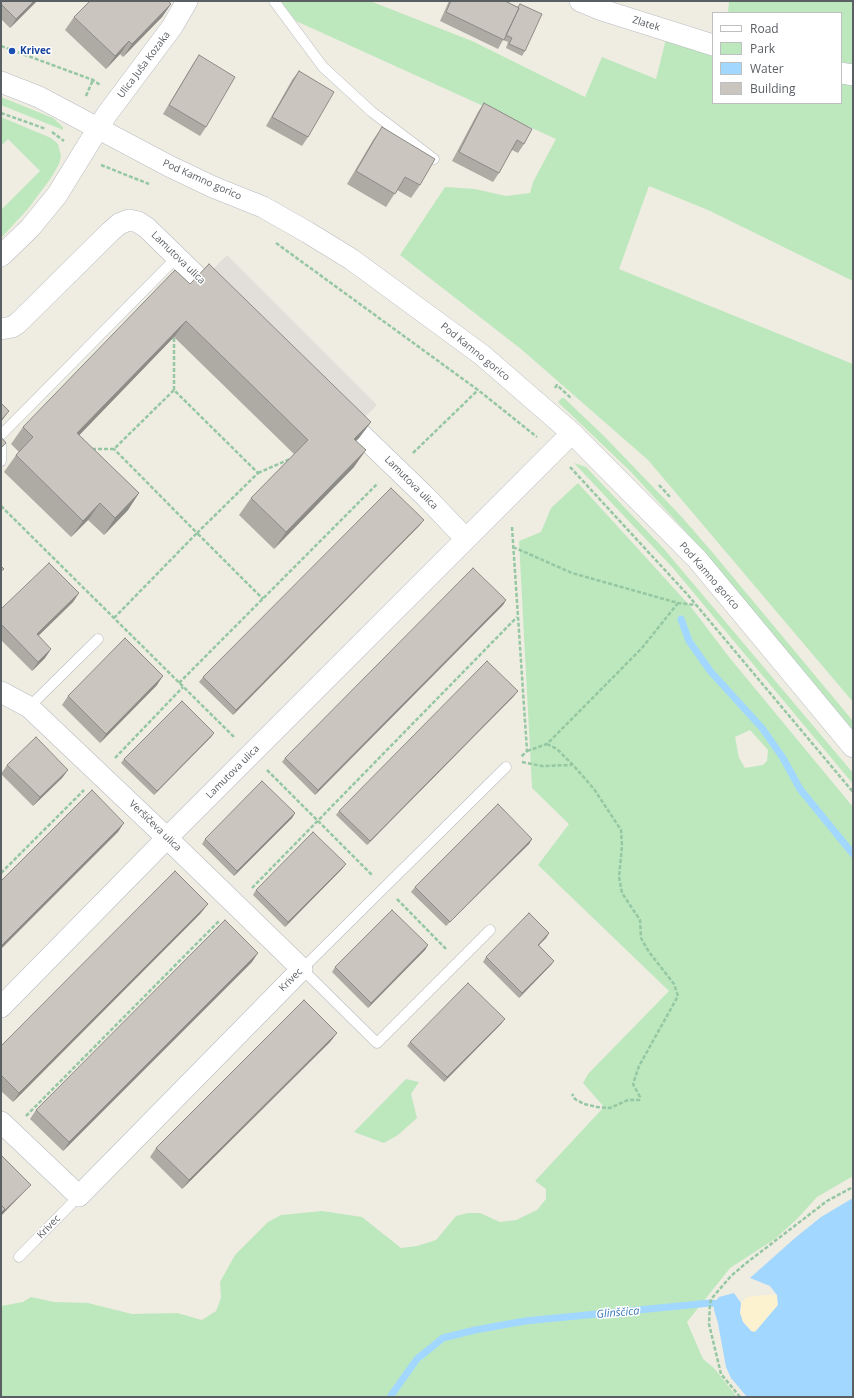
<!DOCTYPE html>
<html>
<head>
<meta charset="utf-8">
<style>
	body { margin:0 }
	#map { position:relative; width:854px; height:1398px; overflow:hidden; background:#efece2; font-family:"Open Sans",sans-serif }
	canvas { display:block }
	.frame { position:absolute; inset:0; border:2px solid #5a5f64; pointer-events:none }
	.legend { position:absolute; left:712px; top:12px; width:130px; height:92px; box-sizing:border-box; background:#fff; border:1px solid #bdbfc1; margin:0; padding:5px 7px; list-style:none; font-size:12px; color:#5a5f64 }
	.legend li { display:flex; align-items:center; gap:8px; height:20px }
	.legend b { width:20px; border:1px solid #bdbfc1 }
</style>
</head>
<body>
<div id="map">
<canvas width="854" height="1398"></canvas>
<div class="frame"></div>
<ul class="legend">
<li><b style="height:5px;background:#fff"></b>Road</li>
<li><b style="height:11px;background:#bde8bd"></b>Park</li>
<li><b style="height:11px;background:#a2d7ff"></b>Water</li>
<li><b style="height:11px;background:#cac6bf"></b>Building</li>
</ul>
</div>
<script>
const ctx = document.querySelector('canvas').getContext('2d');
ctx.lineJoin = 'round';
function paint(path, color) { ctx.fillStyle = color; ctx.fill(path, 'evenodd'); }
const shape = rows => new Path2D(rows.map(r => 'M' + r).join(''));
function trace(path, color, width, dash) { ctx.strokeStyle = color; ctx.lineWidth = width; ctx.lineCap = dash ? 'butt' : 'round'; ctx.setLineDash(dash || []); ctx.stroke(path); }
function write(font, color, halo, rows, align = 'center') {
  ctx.font = font + ' "Open Sans",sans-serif'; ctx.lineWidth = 3; ctx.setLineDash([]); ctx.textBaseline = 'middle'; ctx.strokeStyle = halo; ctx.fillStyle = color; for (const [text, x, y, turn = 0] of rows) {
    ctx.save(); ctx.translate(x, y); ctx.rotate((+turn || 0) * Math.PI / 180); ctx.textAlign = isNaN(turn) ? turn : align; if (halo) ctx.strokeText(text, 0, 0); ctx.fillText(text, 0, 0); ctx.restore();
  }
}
paint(shape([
	[227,255,377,405,361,421,211,271]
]), '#e2dfda');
paint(shape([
	[281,1,370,1,472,41,585,97,602,57,656,79,666,39,713,52,713,103,841,103,841,79,853,82,853,281,708,210,649,186,619,269,853,364,853,702,648,460,521,349,400,255,445,187,475,189,506,196,530,193,533,182,556,139,296,21],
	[729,1,853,1,853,69,841,67,841,13,728,13],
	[1,97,53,118,63,127,63,130,1,105],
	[1,117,51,138,58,144,61,156,59,164,51,178,27,210,1,238,1,210,40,171,8,139,1,146],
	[562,398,564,398,603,435,680,515,713,553,853,721,853,731,686,532,630,471,558,402],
	[574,463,586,467,664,549,853,773,853,784,673,568],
	[578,483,691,607,729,657,853,807,853,1176,817,1197,797,1219,775,1239,730,1268,687,1322,703,1359,714,1368,737,1397,1,1397,1,1306,23,1302,31,1297,54,1302,88,1303,132,1314,177,1313,202,1320,216,1311,221,1298,220,1282,235,1255,268,1222,281,1215,322,1211,362,1217,401,1248,417,1246,436,1240,456,1216,468,1213,480,1213,500,1222,516,1220,537,1210,546,1199,546,1189,535,1181,604,1107,583,1083,588,1074,669,991,538,865,569,824,532,788,519,541,541,532,551,508],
	[750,730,768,750,767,761,763,765,745,768,739,758,735,737],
	[406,1079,419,1082,411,1094,417,1118,398,1135,384,1143,354,1132]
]), '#bde8bd');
paint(shape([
	[765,1295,777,1295,778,1305,755,1332,752,1331,743,1322,740,1313,741,1303,747,1297]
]), '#fdf2cf');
paint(shape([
	[853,1198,853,1397,747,1397,731,1378,726,1367,718,1323,714,1310,714,1303,719,1297,734,1293,741,1303,740,1313,743,1322,751,1331,755,1332,778,1305,777,1295,770,1286,750,1278,795,1238,821,1217]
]), '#a2d7ff');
trace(shape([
	[681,619,689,641,711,672,762,728,783,758,800,789,853,854],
	[390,1397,417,1359,443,1338,475,1330,525,1321,710,1303,721,1304,723,1306]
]), '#a2d7ff', 7);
const lane = shape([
	[274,1,323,67,372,112,434,159],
	[1,435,177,257],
	[1,445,1,461],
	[29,707,98,639],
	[490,930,377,1043,302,969,506,767],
	[19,1257,79,1196]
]);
const street = shape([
	[580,1,602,10,713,45],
	[841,73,853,75],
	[1,82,39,97,169,166,213,187,263,207,307,232,351,259,482,355,572,433,697,559,853,747],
	[1,256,30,228,57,195,107,114,172,27,187,1],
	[1,329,12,327,18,323,110,232,119,224,129,220,138,222,147,228,218,297],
	[341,415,426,497,466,539],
	[1,692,29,707,167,838,302,969,79,1196,1,1122],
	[1,1007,167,838,572,433]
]);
trace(lane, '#b7bbc0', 11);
trace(street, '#b7bbc0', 22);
trace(shape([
	[1,46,93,80,100,85],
	[86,96,93,80],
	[1,113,46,129],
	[52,132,64,141],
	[101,165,149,184],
	[276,243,478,390,537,437],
	[555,388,557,385,572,399],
	[174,390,174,337],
	[92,449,114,449,174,390,258,473,197,533,114,449],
	[413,453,478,390],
	[570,467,687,594,853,792],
	[258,473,290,459],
	[659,485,671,498],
	[1,506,235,738],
	[512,527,527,751,521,757],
	[513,547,572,573,678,603,696,605],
	[114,618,197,533,263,599],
	[179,683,378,483],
	[547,744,557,749,573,765,594,789,621,830,622,846,619,877,622,893,640,920,641,938,649,952,674,984,678,996,639,1066,633,1084,640,1097,639,1100,628,1100,610,1108,597,1107,584,1104,575,1099,572,1094],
	[527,751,547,744,642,648,678,603],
	[115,758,183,687],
	[522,762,542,766,572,765],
	[267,770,372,875],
	[1,873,84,790],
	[252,888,517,617],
	[397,899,447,950],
	[26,1116,220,920],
	[740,1397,721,1374,709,1324,710,1303,712,1298,731,1276,745,1264,827,1201,853,1187]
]), '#94c7a2', 2.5, [4, 2]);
trace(lane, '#fff', 10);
trace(street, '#fff', 21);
paint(shape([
	[1,1,37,1,10,28,1,19],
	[449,1,505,1,518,7,520,4,525,51,522,56,506,48,508,42,503,40,498,49,440,21],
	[171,4,162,17,123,57,120,54,106,69,65,30,74,17],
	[199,55,206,127,200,136,163,114,193,64],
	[299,71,308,137,302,146,266,126,292,80],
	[484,103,524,144,518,153,512,150,499,173,493,182,452,161,478,112],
	[382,127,420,185,411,198,397,190,386,207,347,184,373,140],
	[190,284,371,422,359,438,356,441,354,467,274,549,239,515,251,498,294,454,174,337,79,435,139,493,128,510,104,535,88,520,71,537,4,472,16,455,19,452,11,444,23,427],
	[420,525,233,715,199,682,203,677],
	[79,593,73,602,38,636,51,649,45,658,32,671,1,640,1,609],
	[506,600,503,605,315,795,282,762,285,758],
	[157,685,100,743,62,705,68,696],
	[514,696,367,845,336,815,339,811],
	[214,733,211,737,154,795,121,763,124,759],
	[7,765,68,770,62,778,33,806,1,774],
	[295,813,292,818,234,876,202,844,205,839],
	[532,839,529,844,446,926,411,892,415,887],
	[346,864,342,869,285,927,253,895,256,890],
	[201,913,13,1102,1,1091,1,1046],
	[549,933,546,938,539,945,554,961,551,965,519,998,483,962,486,957],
	[428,945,425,950,368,1008,332,972,335,967],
	[252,962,63,1151,30,1119,36,1110],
	[505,1019,501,1024,444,1082,407,1046,410,1042],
	[337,1033,330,1042,182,1189,150,1157,156,1148]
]), '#aeaaa4');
paint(shape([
	[34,1,37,1,10,28,16,19],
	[171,4,162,17,123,57,132,44],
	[129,41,120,54,106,69,115,56],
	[186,321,174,337,66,449,77,433],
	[9,411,1,422,1,420],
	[371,422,359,438,342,455,354,439],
	[366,450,354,467,274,549,286,532],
	[139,493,128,510,104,535,115,518],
	[100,503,88,520,71,537,83,521],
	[424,520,420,525,233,715,236,710],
	[79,593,73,602,31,643,37,634],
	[506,600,503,605,315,795,318,790],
	[51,649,45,658,32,671,38,662],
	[163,676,157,685,100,743,106,734],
	[518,691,514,696,367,845,370,841],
	[214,733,211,737,154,795,157,791],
	[68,770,62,778,33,806,40,797],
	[295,813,292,818,234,876,237,871],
	[124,823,118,832,1,949,1,946],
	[532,839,529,844,446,926,450,922],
	[346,864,342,869,285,927,288,922],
	[208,904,201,913,13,1102,19,1093],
	[549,933,546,938,535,949,538,945],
	[428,945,425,950,368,1008,371,1003],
	[258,953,252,962,63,1151,69,1142],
	[554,961,551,965,519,998,522,993],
	[505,1019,501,1024,444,1082,447,1077],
	[337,1033,330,1042,182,1189,189,1180],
	[31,1185,27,1189,1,1216,1,1213]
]), '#8d8b86');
const building = shape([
	[1,1,34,1,16,19,1,4,1,1],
	[90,1,168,1,171,4,132,44,129,41,115,56,74,17,90,1],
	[451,1,505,1,519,8,504,40,446,12,451,1],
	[520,4,542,14,525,51,509,44,512,38,506,35,519,8,518,7,520,4],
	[199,55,235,77,206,127,169,105,199,55],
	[299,71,334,92,308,137,272,117,299,71],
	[484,103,532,129,524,144,517,140,499,173,459,152,484,103],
	[382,127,435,159,420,185,405,177,395,194,356,171,382,127],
	[209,264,371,422,354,439,366,450,286,532,251,498,308,440,186,321,77,433,139,493,115,518,100,503,83,521,16,455,33,437,23,427,175,270,190,284,209,264],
	[1,403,9,411,1,420,1,403],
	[1,437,6,443,1,448,1,437],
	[391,488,424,520,236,710,203,677,391,488],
	[49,563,79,593,37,634,51,649,38,662,1,624,1,609,49,563],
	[1,566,4,569,1,571,1,566],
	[473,568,506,600,318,790,285,758,473,568],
	[125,638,163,676,106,734,68,696,125,638],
	[487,661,518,691,370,841,339,811,487,661],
	[182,701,214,733,157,791,124,759,182,701],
	[36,737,68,770,40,797,7,765,36,737],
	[262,781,295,813,237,871,205,839,262,781],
	[92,790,124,823,1,946,1,881,92,790],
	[498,804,532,839,450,922,415,887,498,804],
	[313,832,346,864,288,922,256,890,313,832],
	[175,871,208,904,19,1093,1,1075,1,1046,175,871],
	[392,910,428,945,371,1003,335,967,392,910],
	[529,913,549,933,538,945,554,961,522,993,486,957,529,913],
	[225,920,258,953,69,1142,36,1110,225,920],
	[468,983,505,1019,447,1077,410,1042,468,983],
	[304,1000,337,1033,189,1180,156,1148,304,1000],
	[1,1155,31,1185,2,1213,5,1209,1,1205,1,1155],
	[1,1205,5,1209,1,1213,1,1205]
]);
paint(building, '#cac6bf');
trace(building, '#8d8b86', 1);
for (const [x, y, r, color] of [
	[12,51,4,"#1a4fb4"]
]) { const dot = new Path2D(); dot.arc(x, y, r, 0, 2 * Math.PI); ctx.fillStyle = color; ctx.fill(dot); trace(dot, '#fff', 1.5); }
write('10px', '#5a5f64', '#fff', [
	["Zlatek",646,24,17],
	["Ulica Juša Kozaka",144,65,-53],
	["Pod Kamno gorico",202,180,24],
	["Lamutova ulica",178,258,44],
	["Pod Kamno gorico",475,352,39],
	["Lamutova ulica",411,483,45],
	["Pod Kamno gorico",709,576,49],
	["Lamutova ulica",233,772,-45],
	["Veršičeva ulica",155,826,44],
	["Krivec",291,980,-45],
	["Krivec",49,1227,-46]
]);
write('bold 10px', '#164399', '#fff', [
	["Krivec",20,51]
], 'left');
write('italic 11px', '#3777b8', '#fff', [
	["Glinščica",618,1313,-5]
]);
</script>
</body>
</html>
